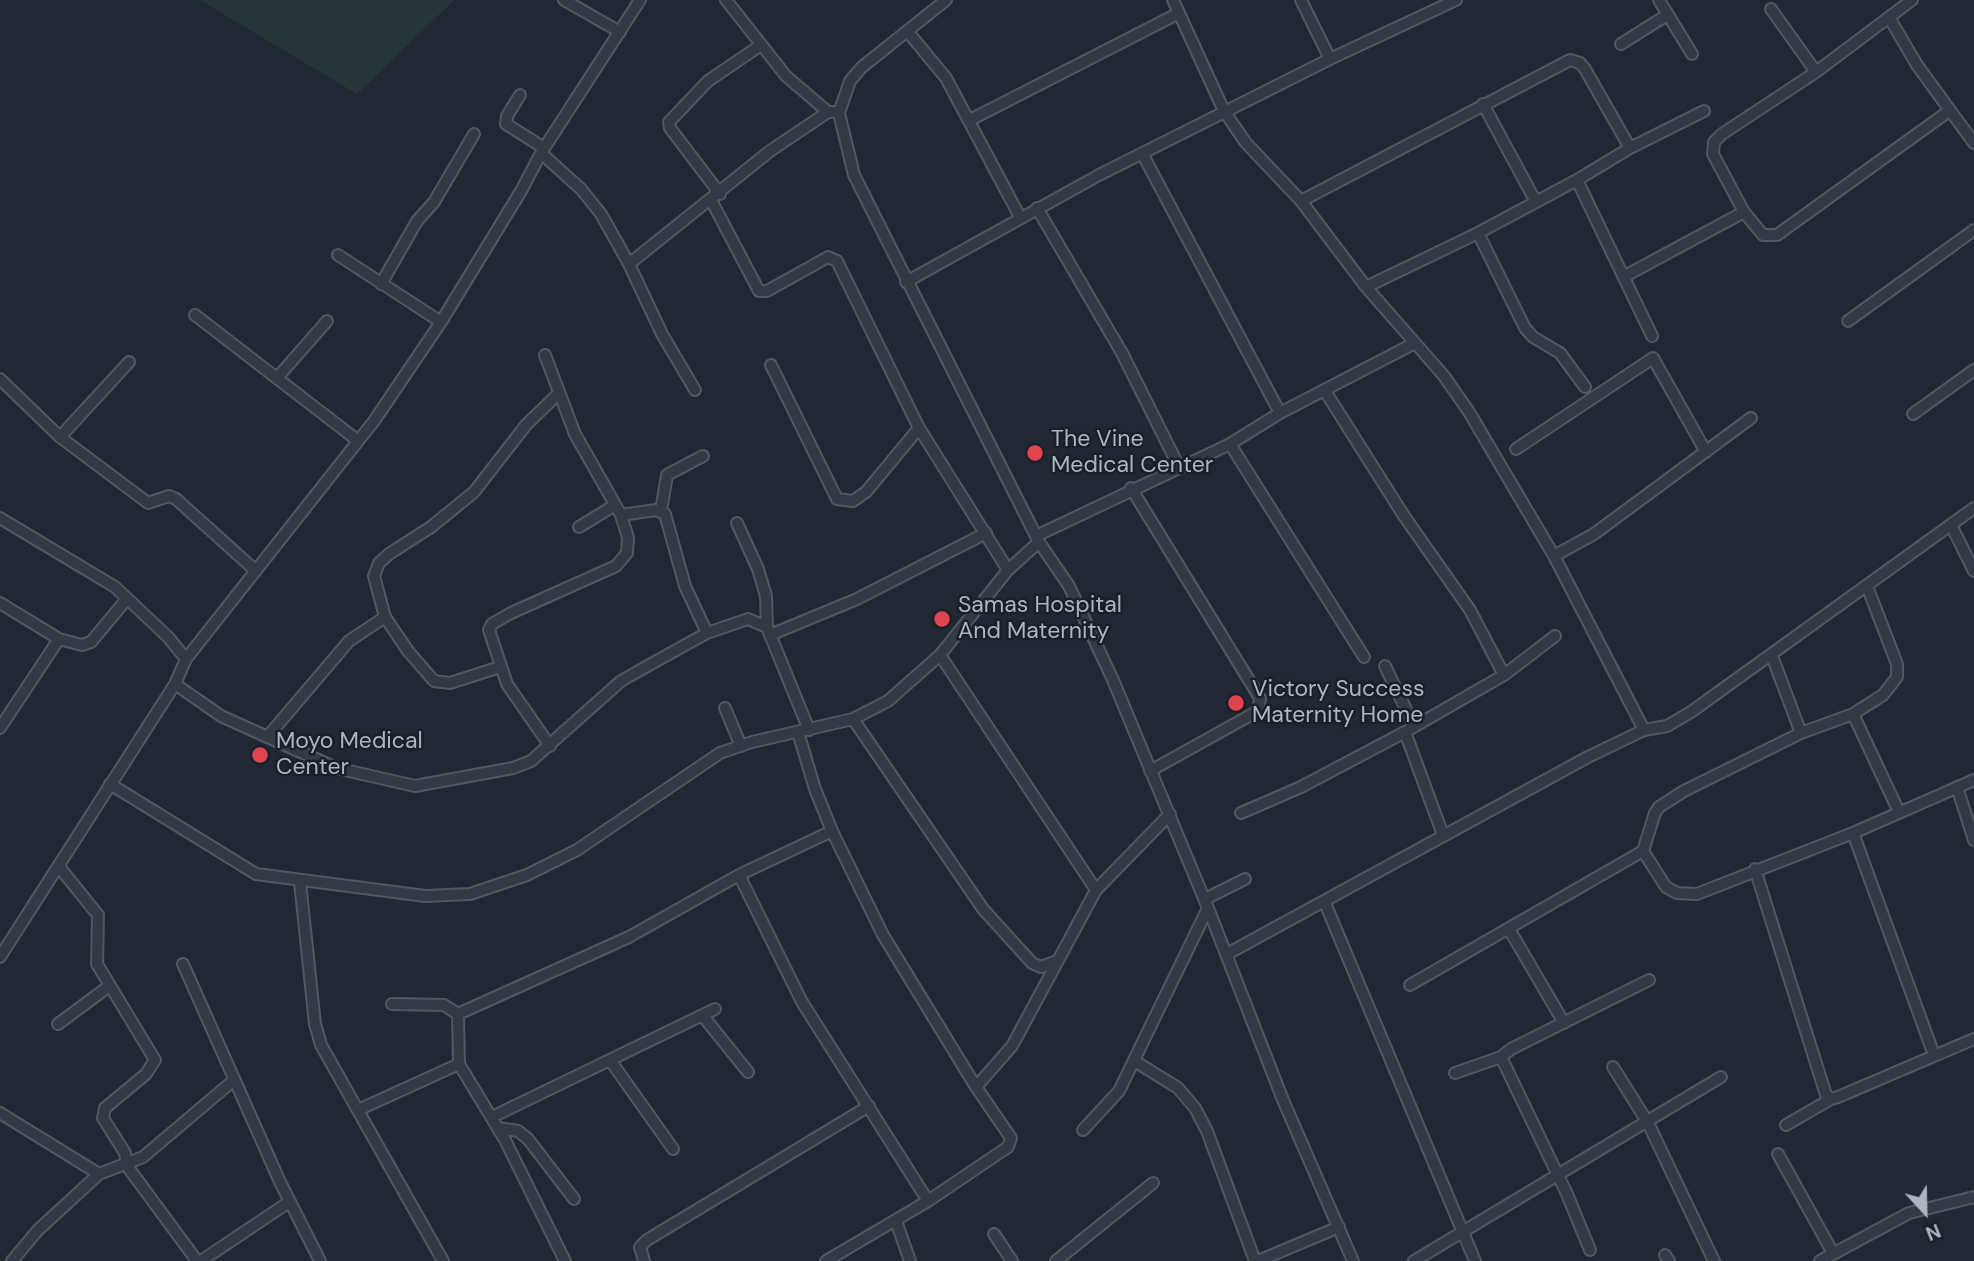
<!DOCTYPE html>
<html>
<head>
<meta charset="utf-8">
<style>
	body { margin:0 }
	#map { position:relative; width:1974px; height:1261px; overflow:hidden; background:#212834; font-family:"DM Sans",sans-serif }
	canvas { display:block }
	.north { position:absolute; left:1890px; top:1177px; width:70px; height:70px; -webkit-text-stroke:5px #1a1f29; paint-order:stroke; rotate:158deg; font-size:19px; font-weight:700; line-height:28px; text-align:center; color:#aeb5c2 }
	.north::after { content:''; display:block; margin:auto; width:24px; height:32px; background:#aeb5c2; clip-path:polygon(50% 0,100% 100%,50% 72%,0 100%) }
</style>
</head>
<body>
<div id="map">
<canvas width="1974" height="1261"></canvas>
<div class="north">N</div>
</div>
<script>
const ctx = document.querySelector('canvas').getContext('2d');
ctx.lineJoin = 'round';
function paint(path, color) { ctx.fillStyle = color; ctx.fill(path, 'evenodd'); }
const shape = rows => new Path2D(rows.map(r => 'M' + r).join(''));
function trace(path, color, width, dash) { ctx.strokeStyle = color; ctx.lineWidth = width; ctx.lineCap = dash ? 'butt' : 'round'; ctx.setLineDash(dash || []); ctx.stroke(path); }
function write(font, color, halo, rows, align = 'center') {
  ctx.font = font + ' "DM Sans",sans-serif'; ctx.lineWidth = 5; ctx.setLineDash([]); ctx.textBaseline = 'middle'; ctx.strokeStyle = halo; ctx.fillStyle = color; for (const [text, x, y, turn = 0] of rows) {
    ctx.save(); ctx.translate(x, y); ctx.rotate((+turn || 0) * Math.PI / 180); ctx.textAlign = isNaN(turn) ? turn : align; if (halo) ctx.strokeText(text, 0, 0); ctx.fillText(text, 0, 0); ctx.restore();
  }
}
paint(shape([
	[200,0,454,0,357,94]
]), '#263637');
const minor = shape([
	[564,0,620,32],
	[726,0,786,76,828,112,833,112],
	[946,0,862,67,850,81,839,113,854,175,1039,542,1069,586,1113,680,1208,908,1283,1100,1353,1261],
	[1173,0,1224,111,1246,143,1301,201,1366,287,1444,376,1469,412,1554,556,1644,730],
	[1301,0,1330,59],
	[1659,0,1692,54],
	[1912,0,1816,72,1722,134,1714,142,1713,154,1744,212,1763,235,1777,235,1949,111],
	[1771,9,1816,72],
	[1890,19,1917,65,1974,143],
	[908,32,946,78,1020,217],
	[1621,44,1667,15],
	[520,95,507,116,506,124,544,148],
	[1483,104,1536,202],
	[970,120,1179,13],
	[541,153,581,189,601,214,629,264,662,334,695,390],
	[1143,155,1280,413],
	[1577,180,1652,336],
	[720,194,670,128,669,122,708,81,761,45],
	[711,200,759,291,767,291,828,257,837,261,919,428,1008,570],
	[1301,201,1570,60,1580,63,1585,69,1630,148],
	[1037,208,1122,353,1179,467],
	[1478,233,1525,328,1533,337,1560,353,1585,387],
	[338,255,441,322],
	[629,264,770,151,828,112],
	[1625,276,1744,212],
	[906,282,1099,175,1330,59,1456,0],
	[381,284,417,221,434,202,474,134],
	[1366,287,1478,233,1577,180,1630,148,1704,111],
	[195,315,357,440],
	[1848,321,1974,230],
	[545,355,575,434,621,515,628,538,627,553,616,566,511,613,492,624,489,630,507,684,550,746],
	[129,362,60,437,148,503,169,496,176,499,256,571],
	[771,365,837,499,853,501,866,492,919,428],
	[277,378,327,321],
	[0,379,60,437],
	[1325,391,1404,516,1470,610,1504,675],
	[1913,414,1974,370],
	[1230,444,1364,657],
	[1516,449,1653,358,1706,452],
	[1131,488,1260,698,1258,711,1150,771],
	[661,511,667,475,703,456],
	[621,515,656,510,665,514,685,586,707,633],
	[0,518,115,587,168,637,186,659],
	[737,523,758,569,766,596,767,627,809,730],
	[1951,525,1974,571],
	[579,527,615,505],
	[1036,536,1230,444,1280,413,1413,344],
	[1554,556,1594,534,1751,418],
	[0,603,59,639,82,645,91,642,126,600],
	[770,635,857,599,986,533],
	[940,655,1096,890],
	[1772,656,1801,733],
	[1385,666,1414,726],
	[500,667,450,683,434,681,408,651,385,617,374,576,379,563,389,554,431,527,474,492,526,425,559,393],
	[175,684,221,716,336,768,415,786,513,768,531,761,621,681,651,664,707,633,748,619,767,627],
	[725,708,741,746],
	[1853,714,1899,812],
	[853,719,983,909,1032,963,1041,967,1057,961],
	[0,728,59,639],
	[798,732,815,789,832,831,883,935,976,1087,1011,1138,1008,1147,928,1201,826,1261],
	[1405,732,1443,835],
	[269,735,349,641,385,617],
	[110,784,256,874,425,896,470,894,527,875,577,850,720,753,752,742,853,719,888,701,940,655,1008,570,1039,542],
	[1957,787,1974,840],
	[1241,813,1301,787,1405,732,1504,675,1555,636],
	[1853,833,1934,1055],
	[1643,851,1666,887,1677,893,1697,894,1853,833,1974,780],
	[60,868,98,915,97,964,155,1060,146,1074,105,1108,103,1118,125,1153,127,1166,197,1261],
	[1755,869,1826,1095,1831,1099,1838,1097,1974,1039],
	[739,875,802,1002,928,1201],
	[300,882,315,1024,321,1045,443,1261],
	[1205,899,1245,879],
	[1325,903,1475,1261],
	[1509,929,1564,1023],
	[1227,954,1588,757,1644,730,1667,726,1691,712,1974,508],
	[0,957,175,684,186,659,374,421,441,322,521,191,541,153,640,0],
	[183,964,280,1182,320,1261],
	[1410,985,1643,851,1655,813,1659,807,1684,791,1801,733,1853,714,1883,695,1897,677,1897,664,1867,586],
	[392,1004,444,1005,458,1014,629,937,739,875,832,831],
	[458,1014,459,1064,505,1140,565,1261],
	[703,1016,748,1072],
	[58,1024,108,987],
	[610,1060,673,1149],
	[1136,1062,1178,1088,1195,1108,1207,1131,1255,1261],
	[1613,1067,1648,1123,1714,1261],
	[1455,1073,1501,1057],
	[976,1087,1012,1046,1096,890,1170,814],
	[358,1110,459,1064],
	[0,1113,99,1174],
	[492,1117,715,1009],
	[1786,1125,1831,1099],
	[498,1128,518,1131,528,1139,574,1199],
	[1083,1130,1119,1091,1208,908],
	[1778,1154,1833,1253],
	[896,1221,910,1261],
	[994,1234,1012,1261],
	[1590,1250,1567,1194,1501,1057,1511,1049,1649,980],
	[1665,1255,1669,1261],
	[12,1261,38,1230,99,1174,143,1157,234,1080],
	[201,1261,289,1202],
	[644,1261,640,1247,647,1240,869,1106],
	[1056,1261,1153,1183],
	[1258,1261,1339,1227],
	[1414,1261,1721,1077],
	[1820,1261,1909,1213,1974,1197]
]);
trace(minor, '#515863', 14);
trace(minor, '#343a45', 10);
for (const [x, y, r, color] of [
	[1035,453,9,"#e0444e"],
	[942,619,9,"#e0444e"],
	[1236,703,9,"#e0444e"],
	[260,755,9,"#e0444e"]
]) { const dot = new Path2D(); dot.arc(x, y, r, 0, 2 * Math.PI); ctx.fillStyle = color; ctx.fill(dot); trace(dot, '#1a1f29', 2.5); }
write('23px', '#aeb5c2', '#1a1f29', [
	["The Vine",1051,440],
	["Medical Center",1051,466],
	["Samas Hospital",958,606],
	["And Maternity",958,632],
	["Victory Success",1252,690],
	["Maternity Home",1252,716],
	["Moyo Medical",276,742],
	["Center",276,768]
], 'left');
</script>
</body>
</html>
